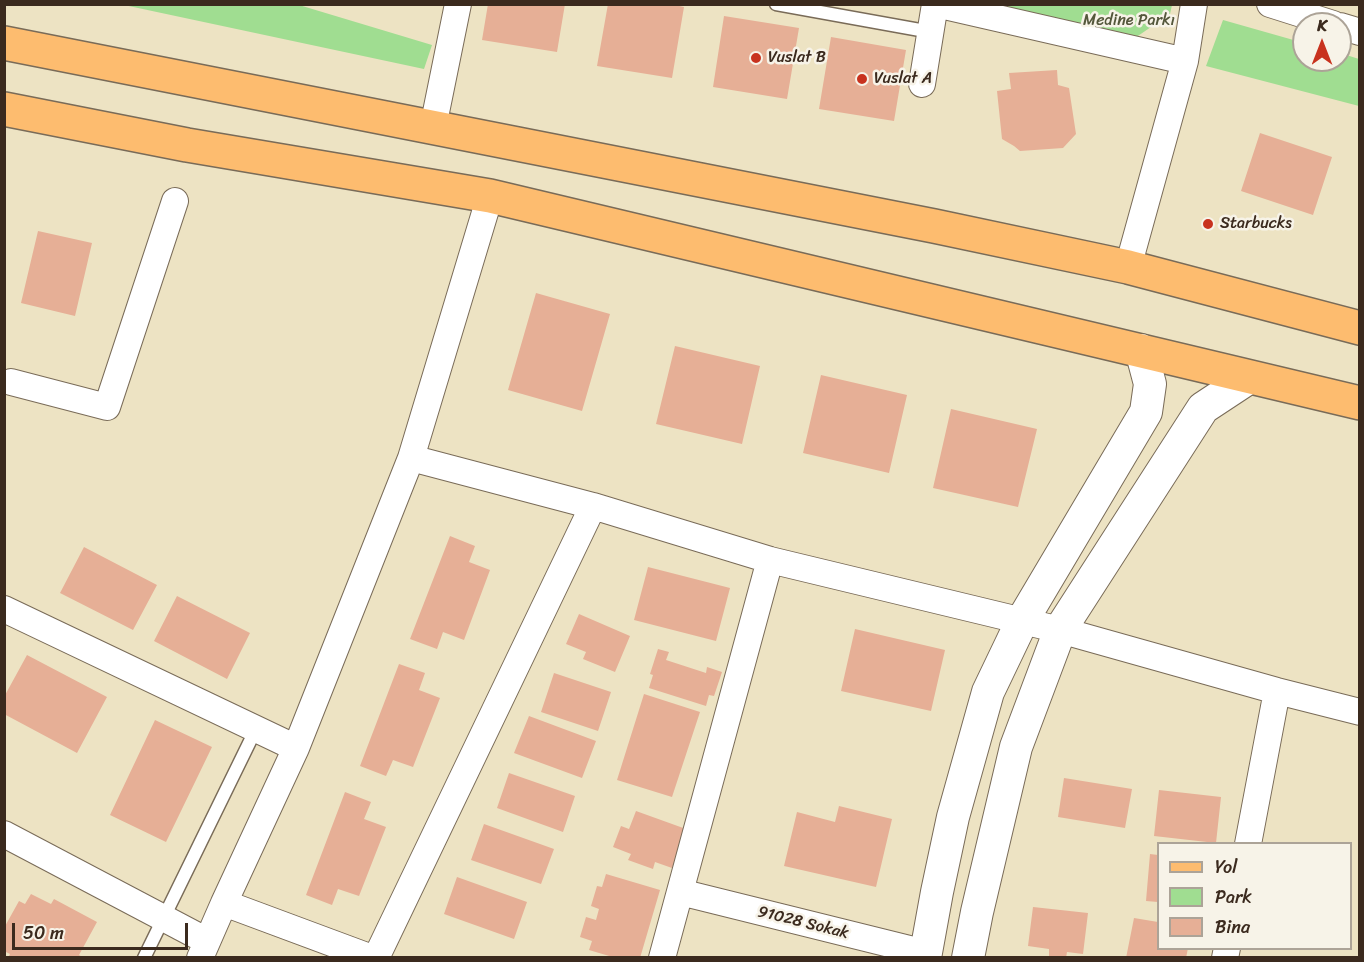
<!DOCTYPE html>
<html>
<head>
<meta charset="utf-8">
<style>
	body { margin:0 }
	#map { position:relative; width:1364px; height:962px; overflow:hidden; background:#ede3c3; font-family:Sriracha,sans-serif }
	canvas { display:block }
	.frame { position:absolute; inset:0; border:6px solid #3b2a1e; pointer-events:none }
	.legend { position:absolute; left:1157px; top:842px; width:195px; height:108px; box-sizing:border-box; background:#f7f3e8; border:2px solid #aca397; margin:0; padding:8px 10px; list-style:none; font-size:18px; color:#3b2a1e }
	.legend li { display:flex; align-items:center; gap:12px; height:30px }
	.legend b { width:30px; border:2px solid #aca397 }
	.north { position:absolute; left:1292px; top:12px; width:60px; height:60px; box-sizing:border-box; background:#f7f3e8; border:2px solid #aca397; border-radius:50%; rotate:0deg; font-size:16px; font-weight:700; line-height:24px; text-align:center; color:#3b2a1e }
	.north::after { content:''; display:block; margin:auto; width:21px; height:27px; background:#c8321e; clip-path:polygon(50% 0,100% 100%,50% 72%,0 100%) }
	.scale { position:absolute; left:12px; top:923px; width:176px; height:27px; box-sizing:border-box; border:3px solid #3b2a1e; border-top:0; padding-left:8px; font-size:18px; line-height:21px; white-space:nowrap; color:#3b2a1e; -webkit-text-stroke:4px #f7f3e8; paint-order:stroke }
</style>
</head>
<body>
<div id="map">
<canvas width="1364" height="962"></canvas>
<div class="frame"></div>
<ul class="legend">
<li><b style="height:8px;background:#fdbc6f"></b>Yol</li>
<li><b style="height:16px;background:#a0dd91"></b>Park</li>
<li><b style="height:16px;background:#e6af96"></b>Bina</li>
</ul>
<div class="north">K</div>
<div class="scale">50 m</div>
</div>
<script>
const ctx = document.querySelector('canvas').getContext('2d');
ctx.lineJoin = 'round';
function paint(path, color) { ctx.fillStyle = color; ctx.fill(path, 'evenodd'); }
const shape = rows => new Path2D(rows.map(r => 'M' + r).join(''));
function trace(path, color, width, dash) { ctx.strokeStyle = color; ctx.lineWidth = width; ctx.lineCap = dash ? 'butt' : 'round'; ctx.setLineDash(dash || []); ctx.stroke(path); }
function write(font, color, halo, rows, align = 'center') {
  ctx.font = font + ' Sriracha,sans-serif'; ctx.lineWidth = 5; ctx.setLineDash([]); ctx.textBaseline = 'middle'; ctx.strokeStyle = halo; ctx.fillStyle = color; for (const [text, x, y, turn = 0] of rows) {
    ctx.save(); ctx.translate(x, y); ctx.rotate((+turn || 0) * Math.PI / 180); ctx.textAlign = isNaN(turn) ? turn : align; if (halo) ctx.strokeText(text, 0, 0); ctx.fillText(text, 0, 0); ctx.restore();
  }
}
paint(shape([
	[124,5,299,5,432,45,424,69],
	[983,5,1172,5,1170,14,1132,40],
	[1223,20,1304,43,1304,60,1340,60,1340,53,1359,59,1359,106,1206,66]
]), '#a0dd91');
paint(shape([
	[488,4,565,4,557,52,482,40],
	[608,4,670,4,684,7,672,78,597,66],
	[724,16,799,28,787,99,713,87],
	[831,37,906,50,894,121,819,109],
	[1057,70,1058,85,1069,88,1076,134,1063,148,1020,151,1014,146,1002,139,997,91,1011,89,1009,73],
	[1260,133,1332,157,1313,215,1241,191],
	[38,231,92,243,75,316,21,303],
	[536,293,610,314,582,411,508,390],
	[675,346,760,366,742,444,656,424],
	[821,375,907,395,889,473,803,453],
	[951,409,1037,429,1018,507,933,488],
	[450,536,475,546,469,562,490,570,464,640,443,632,437,649,410,639],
	[84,547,157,585,133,630,60,593],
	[648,567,730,588,716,641,634,620],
	[177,596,250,633,227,679,154,641],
	[579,614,630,636,615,672,583,659,586,652,566,644],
	[855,629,945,650,931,711,841,691],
	[658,649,669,652,666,660,706,673,707,667,722,672,714,696,709,695,706,706,649,688,653,675,650,674],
	[27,655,107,697,77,753,4,714,4,697],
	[399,664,425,673,419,690,440,698,413,767,393,760,386,776,360,766],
	[554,673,611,692,598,731,541,712],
	[644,694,700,712,672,797,617,780],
	[529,716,596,741,582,778,514,753],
	[155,720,212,747,166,842,110,815],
	[509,773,575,796,563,832,497,808],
	[1064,778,1132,789,1125,828,1058,817],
	[1159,790,1221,797,1216,843,1154,836],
	[345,792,371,802,364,819,386,827,359,896,338,889,332,905,306,895],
	[839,806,892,819,876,887,784,866,797,812,835,822],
	[636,811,686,829,672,868,655,862,653,869,628,860,631,854,613,847,621,826,629,829],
	[484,824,554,849,541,884,471,860],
	[1150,854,1158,855,1158,902,1146,901],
	[606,874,660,890,640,958,616,958,589,950,592,941,580,937,586,917,596,920,599,909,591,906,597,886,602,887],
	[457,877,527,902,514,939,444,914],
	[31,894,51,904,54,899,97,922,79,955,84,958,8,958,10,954,4,951,4,928,19,901,25,904],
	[1033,907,1088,913,1083,954,1067,952,1066,958,1049,956,1049,949,1028,946],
	[1134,918,1158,922,1158,948,1188,948,1186,958,1126,958]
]), '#e6af96');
const service = shape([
	[776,4,931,32],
	[144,958,256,729]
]);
const minor = shape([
	[936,4,1185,61],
	[1270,4,1333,24],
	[1340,26,1360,32],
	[922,84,935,4],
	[433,127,458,4],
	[1128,267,1185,61,1194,4],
	[11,382,107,407,175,201],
	[411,458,593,506,770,560,1060,630,1277,691,1360,712],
	[4,609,296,748],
	[4,834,207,941],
	[1248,844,1277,691],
	[680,892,926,953],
	[200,958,224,903],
	[372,958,224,903,296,748,411,458,490,196],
	[376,958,593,506],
	[662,958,770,560],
	[1225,958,1227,948]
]);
const tertiary = shape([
	[925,958,937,892,953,817,988,692,1022,621,1146,412,1150,384,1141,350],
	[968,958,977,912,1016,747,1060,630,1203,408,1250,377]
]);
const primary = shape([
	[4,43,934,226,1128,267,1360,328],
	[4,109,187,145,490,196,1360,403]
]);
trace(service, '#796b58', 15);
trace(minor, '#796b58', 28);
trace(tertiary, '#796b58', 34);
trace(primary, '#796b58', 36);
trace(service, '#fff', 12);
trace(minor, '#fff', 26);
trace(tertiary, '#fff', 32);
trace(primary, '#fdbc6f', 33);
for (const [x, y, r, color] of [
	[756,58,6,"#c8321e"],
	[862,79,6,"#c8321e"],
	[1208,224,6,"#c8321e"]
]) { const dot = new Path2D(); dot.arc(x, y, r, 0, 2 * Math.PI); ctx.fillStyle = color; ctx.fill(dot); trace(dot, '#f7f3e8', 2); }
write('16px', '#54573b', '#f7f3e8', [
	["Medine Parkı",1129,21]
]);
write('16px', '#3b2a1e', '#f7f3e8', [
	["Vuslat B",768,58],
	["Vuslat A",874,79],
	["Starbucks",1220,224]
], 'left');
write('16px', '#3b2a1e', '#f7f3e8', [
	["91028 Sokak",803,923,14]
]);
</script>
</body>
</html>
